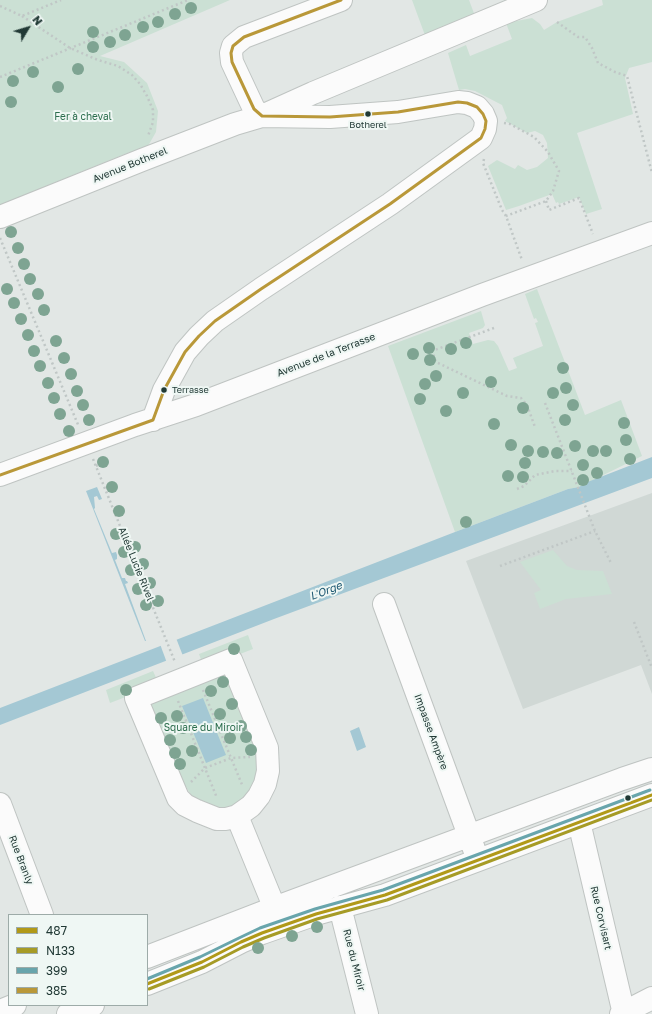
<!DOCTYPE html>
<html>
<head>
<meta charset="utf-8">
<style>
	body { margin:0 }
	#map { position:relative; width:652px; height:1014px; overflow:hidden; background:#e2e7e5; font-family:"Golos Text",sans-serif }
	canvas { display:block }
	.legend { position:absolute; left:8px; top:914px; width:140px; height:92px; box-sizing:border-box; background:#eff7f4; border:1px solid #9daba8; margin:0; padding:5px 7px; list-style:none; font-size:12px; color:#213935 }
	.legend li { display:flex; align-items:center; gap:8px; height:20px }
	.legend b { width:20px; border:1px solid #9daba8 }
	.north { position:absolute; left:8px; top:8px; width:40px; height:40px; -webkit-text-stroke:3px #eff7f4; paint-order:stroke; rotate:52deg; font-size:11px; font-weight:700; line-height:16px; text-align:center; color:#213935 }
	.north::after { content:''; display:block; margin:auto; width:14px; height:18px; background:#213935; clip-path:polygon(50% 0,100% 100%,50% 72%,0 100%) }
</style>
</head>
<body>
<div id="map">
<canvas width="652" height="1014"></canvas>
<ul class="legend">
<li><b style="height:5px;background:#b19918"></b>487</li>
<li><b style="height:5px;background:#a69b26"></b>N133</li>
<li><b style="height:5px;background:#68a5ac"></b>399</li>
<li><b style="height:5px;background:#b99839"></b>385</li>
</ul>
<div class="north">N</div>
</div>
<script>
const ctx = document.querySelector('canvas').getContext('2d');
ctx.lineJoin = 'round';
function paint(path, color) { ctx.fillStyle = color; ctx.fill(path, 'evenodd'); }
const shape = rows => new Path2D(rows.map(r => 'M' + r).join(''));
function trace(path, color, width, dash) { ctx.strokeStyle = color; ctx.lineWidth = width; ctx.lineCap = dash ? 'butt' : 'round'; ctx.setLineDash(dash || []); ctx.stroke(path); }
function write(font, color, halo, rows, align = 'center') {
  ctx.font = font + ' "Golos Text",sans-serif'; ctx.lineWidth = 4; ctx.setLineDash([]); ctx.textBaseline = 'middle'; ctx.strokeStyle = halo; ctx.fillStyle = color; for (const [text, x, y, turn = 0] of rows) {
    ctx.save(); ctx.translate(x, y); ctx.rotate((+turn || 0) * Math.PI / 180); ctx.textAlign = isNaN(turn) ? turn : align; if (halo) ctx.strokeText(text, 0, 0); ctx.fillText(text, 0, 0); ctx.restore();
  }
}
paint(shape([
	[652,493,652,694,641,665,523,709,466,561]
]), '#d0d8d5');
paint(shape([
	[0,0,230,0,100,56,124,62,147,83,158,111,156,132,148,146,125,154,0,205],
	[412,0,469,0,475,16,426,38],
	[602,0,652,0,652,62,629,68,625,78,633,114,577,133,602,209,586,214,579,197,559,204,558,202,556,203,552,194,519,206,506,210,488,166,497,160,515,169,518,165,527,170,537,167,548,158,547,143,543,135,535,131,527,133,505,121,507,118,502,105,475,91,465,89,459,90,448,53,466,45,470,56,512,39,506,23,532,18,540,24,544,30,557,22,603,5],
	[537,289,585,415,621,400,642,456,579,487,568,489,455,532,388,346,481,311,485,325,483,328,469,333,473,344,488,340,494,341,498,346,509,371,517,368,513,358,543,346,535,323,538,322,536,318,534,319,525,294],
	[553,550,567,566,577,570,603,571,612,594,566,599,540,609,534,593,541,590,520,562],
	[248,635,253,649,204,668,199,654],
	[153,671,159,684,110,703,106,690],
	[225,672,264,755,248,801,221,811,193,798,186,787,180,790,146,704]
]), '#cbe0d4');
paint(shape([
	[652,457,652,478,274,619,0,725,0,708,455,532,568,489,579,487,585,483],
	[97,487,102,499,99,500,97,496,94,497,95,508,94,509,112,553,116,552,117,555,117,559,115,560,122,578,125,578,126,581,127,581,128,583,125,584,146,641,145,641,86,491],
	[203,698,226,755,206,763,182,706],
	[359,727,366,747,357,751,350,731]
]), '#a4c8d4');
paint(shape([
	[176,638,183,656,167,663,160,644]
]), '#e2e7e5');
const minor = shape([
	[0,217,142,160,235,124,262,116,313,93,536,0],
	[153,420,164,390,185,352,199,336,215,321,261,289,390,204,481,138,485,129,486,121,483,114,477,107,467,103,458,102,398,112,330,117,262,116,254,109,232,62,231,53,233,46,244,37,341,0],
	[0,475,135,425,196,405,482,295,652,233],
	[384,604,474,849],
	[231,660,267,748,268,771,265,784,259,796,251,806,237,816,226,819,217,819,197,811,185,805,178,798,136,698,231,660],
	[0,804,42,915],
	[237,816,280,921],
	[579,822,624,1014],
	[340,907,367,1014],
	[147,957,274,908,622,779,652,769],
	[147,984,202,962,241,942,262,933,316,914,385,895,652,795],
	[0,1011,15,1005],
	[68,1014,93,1005],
	[621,1014,652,998]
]);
trace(minor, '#bfc4c2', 24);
trace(shape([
	[0,6,22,16,61,0],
	[22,16,70,48,98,60,118,66,132,75,140,84,147,96,153,110,153,122,148,136],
	[557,22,578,37,585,37,592,48,598,63,615,72,627,76,652,173],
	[0,77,188,0],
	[504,123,510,124,534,137,548,152,559,171,553,191,546,201,506,216],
	[484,159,483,163,502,210,506,216,522,260],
	[546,201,549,210,579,198,593,234],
	[0,238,79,427],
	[494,328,432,351,436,362,507,396,521,398,527,405,535,427],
	[545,403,595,531,611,563],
	[93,459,175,662],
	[96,466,102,463,100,457],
	[517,489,524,486,535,475,555,471,572,471],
	[500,566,595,531],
	[634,622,652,668],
	[203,690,243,787],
	[178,701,217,798],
	[191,782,205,768,231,758,250,757]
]), '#c0c7c6', 2.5, [2, 3]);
trace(minor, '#fbfbfb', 22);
trace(shape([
	[147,984,202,962,241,942,262,933,316,914,385,895,652,795]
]), '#b19918', 3);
trace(shape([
	[149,989,204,967,243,947,264,938,317,919,387,900,652,800]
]), '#a69b26', 3);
trace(shape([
	[147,979,200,957,239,938,260,928,315,909,383,890,650,790]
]), '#68a5ac', 3);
trace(shape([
	[0,475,153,420,164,390,185,352,199,336,215,321,261,289,390,204,481,138,485,129,486,121,483,114,477,107,467,103,458,102,398,112,330,117,262,116,254,109,232,62,231,53,233,46,244,37,341,0]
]), '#b99839', 3);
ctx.fillStyle = '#7ea492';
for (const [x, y] of [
	[191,8],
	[175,14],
	[158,22],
	[143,27],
	[93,32],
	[125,35],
	[110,42],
	[93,47],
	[78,69],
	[33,72],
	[13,81],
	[58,87],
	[11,102],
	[11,232],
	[18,248],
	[24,264],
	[30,279],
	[7,289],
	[38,294],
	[14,303],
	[44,310],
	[21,319],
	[28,335],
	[56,341],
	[466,343],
	[429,348],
	[451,349],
	[34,351],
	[413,354],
	[64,358],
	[430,360],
	[40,366],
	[563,368],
	[71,374],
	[436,376],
	[491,382],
	[48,383],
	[425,384],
	[566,388],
	[77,391],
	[463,393],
	[553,393],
	[54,398],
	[420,399],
	[83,405],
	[573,405],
	[523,408],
	[446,411],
	[60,414],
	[89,420],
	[565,420],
	[624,423],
	[494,424],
	[69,431],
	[626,440],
	[511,445],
	[575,446],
	[528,451],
	[593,451],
	[606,451],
	[543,452],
	[557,453],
	[630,459],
	[103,462],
	[525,463],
	[583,465],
	[597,473],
	[508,476],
	[523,477],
	[583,480],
	[112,487],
	[119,511],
	[466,522],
	[116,534],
	[135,547],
	[124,552],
	[143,564],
	[131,570],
	[150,583],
	[138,589],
	[158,601],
	[146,605],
	[234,649],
	[223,682],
	[126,690],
	[211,691],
	[232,704],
	[220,714],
	[177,716],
	[161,718],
	[241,726],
	[183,728],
	[246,737],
	[230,738],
	[170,740],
	[251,750],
	[192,751],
	[175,753],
	[180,764],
	[317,927],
	[292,936],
	[258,948]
]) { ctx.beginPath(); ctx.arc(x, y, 6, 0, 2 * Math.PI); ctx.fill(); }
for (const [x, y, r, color] of [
	[368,114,3.5,"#213935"],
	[164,390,3.5,"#213935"],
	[628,798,3.5,"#213935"]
]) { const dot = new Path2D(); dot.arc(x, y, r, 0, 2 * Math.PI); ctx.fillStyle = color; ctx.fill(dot); trace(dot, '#eff7f4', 1.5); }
write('9px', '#213935', '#eff7f4', [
	["Botherel",368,125],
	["Terrasse",172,390,"left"]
]);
write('10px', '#2d6e4e', '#eff7f4', [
	["Fer à cheval",83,117],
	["Square du Miroir",203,728]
]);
write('10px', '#213935', '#eff7f4', [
	["Avenue Botherel",130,165,-22],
	["Avenue de la Terrasse",326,355,-21],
	["Allée Lucie Rivel",136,564,68],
	["Impasse Ampère",431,732,70],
	["Rue Branly",21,860,69],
	["Rue Corvisart",601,918,77],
	["Rue du Miroir",354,960,76]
]);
write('italic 11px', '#1e5972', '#eff7f4', [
	["L'Orge",326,591,-21]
]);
</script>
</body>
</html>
